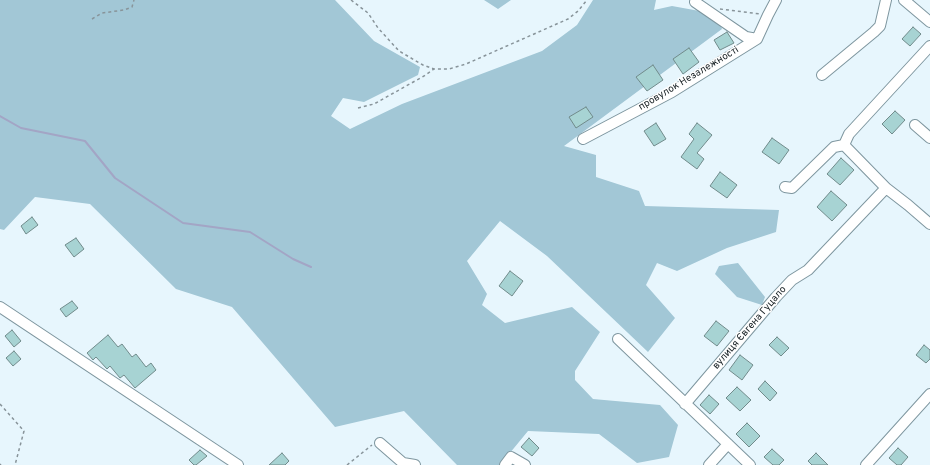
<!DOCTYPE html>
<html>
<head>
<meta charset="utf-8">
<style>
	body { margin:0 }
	canvas { display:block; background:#e7f6fd }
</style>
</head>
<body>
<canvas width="930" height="465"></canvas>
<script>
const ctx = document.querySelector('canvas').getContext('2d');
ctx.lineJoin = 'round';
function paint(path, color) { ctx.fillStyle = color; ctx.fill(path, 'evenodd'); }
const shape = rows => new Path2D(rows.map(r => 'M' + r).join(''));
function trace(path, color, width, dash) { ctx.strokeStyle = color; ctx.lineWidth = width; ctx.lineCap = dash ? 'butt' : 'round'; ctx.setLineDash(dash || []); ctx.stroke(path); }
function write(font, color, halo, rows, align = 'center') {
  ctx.font = font + ' Overpass,sans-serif'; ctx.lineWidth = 3; ctx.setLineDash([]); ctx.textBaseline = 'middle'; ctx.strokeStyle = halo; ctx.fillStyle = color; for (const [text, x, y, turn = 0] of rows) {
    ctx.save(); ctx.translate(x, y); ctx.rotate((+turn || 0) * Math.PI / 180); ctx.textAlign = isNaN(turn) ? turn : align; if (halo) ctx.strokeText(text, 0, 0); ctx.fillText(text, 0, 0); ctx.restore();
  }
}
paint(shape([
	[0,0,335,0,374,41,420,67,418,75,364,102,343,98,331,116,350,129,402,104,542,51,577,25,593,0,656,0,654,10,672,6,716,14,722,29,564,146,596,155,596,177,639,191,645,206,779,210,776,232,727,248,677,271,657,263,646,285,675,318,648,352,547,256,500,221,467,261,487,294,482,305,505,323,572,307,600,332,575,371,575,380,593,399,660,405,678,425,669,457,637,463,599,434,528,431,500,465,457,465,404,411,335,427,232,307,176,289,90,204,35,197,4,230,0,229],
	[484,0,511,0,498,9],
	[738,263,765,297,762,305,737,297,715,274,719,266]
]), '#a2c7d6');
trace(shape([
	[0,116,21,128,85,141,115,178,183,223,250,232,293,259,311,267]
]), '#a3a5c5', 2);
const building = shape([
	[913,27,921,34,910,46,902,39,913,27],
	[727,32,734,43,720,50,714,40,727,32],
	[689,48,699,62,683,74,673,59,689,48],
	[653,65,663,80,647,91,636,77,653,65],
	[586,107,593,117,576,128,569,117,586,107],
	[895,111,905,120,892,134,882,124,895,111],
	[656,123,666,139,654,146,644,131,656,123],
	[697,123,712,135,697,153,704,159,697,169,681,157,694,139,689,134,697,123],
	[772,138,789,150,779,164,762,152,772,138],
	[841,158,854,170,840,185,827,174,841,158],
	[720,172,737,185,727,198,710,186,720,172],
	[831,191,847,205,832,221,817,207,831,191],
	[32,217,38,225,26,234,21,226,32,217],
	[76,238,84,249,74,257,65,245,76,238],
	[510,271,523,281,512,296,499,286,510,271],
	[72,301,78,308,66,317,60,309,72,301],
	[716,321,729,331,717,346,704,336,716,321],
	[12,330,21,341,14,347,5,336,12,330],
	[108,335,118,347,122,344,132,357,136,354,146,367,151,363,156,370,135,388,124,375,120,378,110,366,107,369,96,357,93,360,87,353,108,335],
	[777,337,789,348,781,356,769,345,777,337],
	[924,345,930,350,930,359,926,363,916,355,924,345],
	[14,351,21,359,13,366,6,358,14,351],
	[740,355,753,365,742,380,729,370,740,355],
	[765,381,777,393,770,401,758,389,765,381],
	[737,387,751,400,740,411,726,398,737,387],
	[709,395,719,404,710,414,700,405,709,395],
	[747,423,760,436,749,447,736,434,747,423],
	[529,438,539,448,532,456,521,447,529,438],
	[898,448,908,457,901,465,897,465,889,458,898,448],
	[772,449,784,460,779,465,773,465,764,457,772,449],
	[200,450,207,456,196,465,194,465,189,460,200,450],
	[282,453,289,461,285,465,269,465,282,453],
	[816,453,828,465,812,465,808,461,816,453]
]);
paint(building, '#a7d3d3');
trace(building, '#718b8b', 1);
const minor = shape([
	[904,0,930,22],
	[695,2,746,37,757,39],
	[822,75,874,32,880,26,886,0],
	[915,125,930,138],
	[583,139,672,92,757,39,768,15,776,0],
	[844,145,849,134,930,46],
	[844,145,886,188,908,205,930,224],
	[785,187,792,188,834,147,844,145],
	[0,307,238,465],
	[618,339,750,465],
	[685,404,776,297,792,280,808,270,886,188],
	[380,443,403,463,415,465],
	[505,465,511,457,525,465],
	[709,465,728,444],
	[866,465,930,394]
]);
trace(minor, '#7e969f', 12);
trace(shape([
	[351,0,368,13,378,28,399,51,423,65,434,69,449,69,466,64,568,19,578,11,587,0],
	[720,9,760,14],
	[92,19,102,13,124,10,132,7,134,0],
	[358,108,374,104,424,76,434,69],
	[0,404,24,431,15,465],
	[0,464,1,465],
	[347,465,372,445]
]), '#88949a', 1.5, [3, 3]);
trace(minor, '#fff', 10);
write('10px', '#151e22', '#fff', [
	["провулок Незалежності",689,79,-31],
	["вулиця Євгена Гуцало",750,328,-49]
]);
</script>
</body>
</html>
